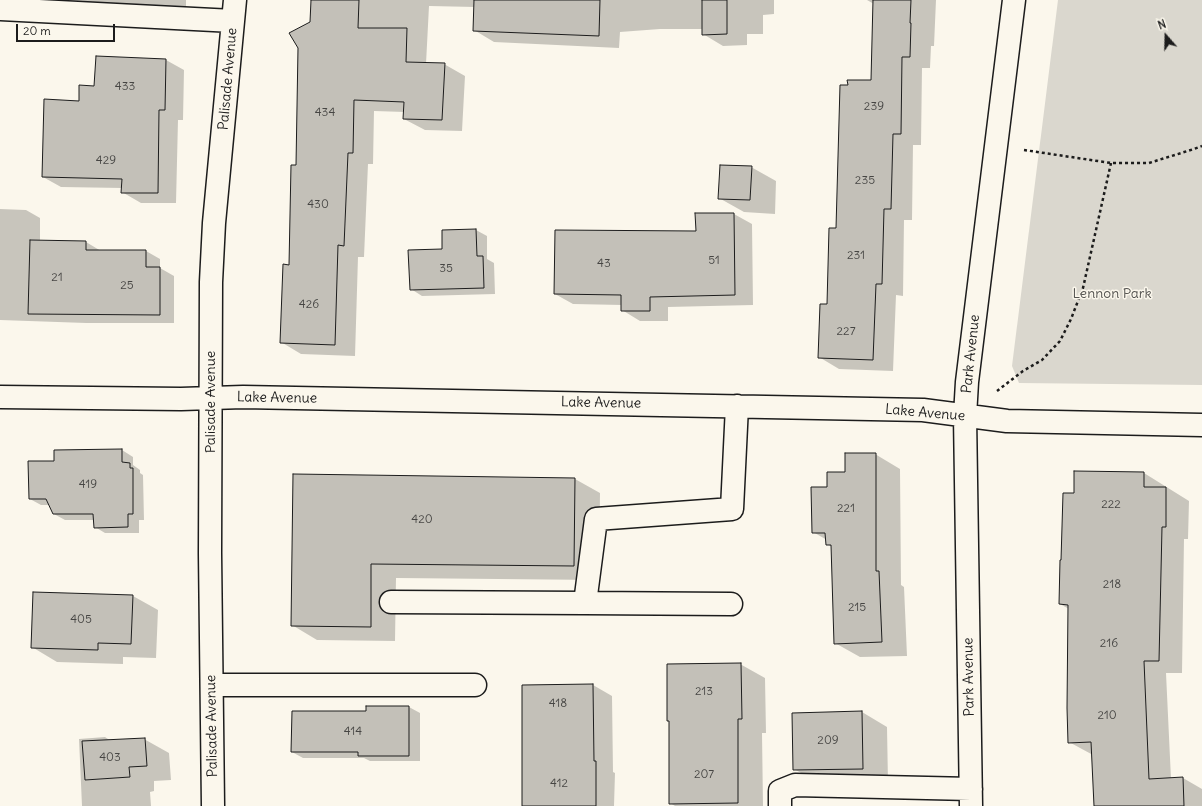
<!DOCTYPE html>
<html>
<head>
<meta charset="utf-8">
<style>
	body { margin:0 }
	#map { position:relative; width:1202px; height:806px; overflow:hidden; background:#fbf7ec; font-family:Delius,sans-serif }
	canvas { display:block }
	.north { position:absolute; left:1146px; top:16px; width:40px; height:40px; -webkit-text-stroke:3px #fbf7ec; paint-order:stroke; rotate:340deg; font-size:11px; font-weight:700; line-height:16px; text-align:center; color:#1c1c1c }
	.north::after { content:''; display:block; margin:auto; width:14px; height:18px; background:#1c1c1c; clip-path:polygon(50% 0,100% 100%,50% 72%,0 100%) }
	.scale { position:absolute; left:16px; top:24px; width:99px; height:18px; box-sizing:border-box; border:2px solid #1c1c1c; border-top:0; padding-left:5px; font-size:12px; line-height:14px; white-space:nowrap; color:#1c1c1c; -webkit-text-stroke:3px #fbf7ec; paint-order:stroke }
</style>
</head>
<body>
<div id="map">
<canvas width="1202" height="806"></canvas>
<div class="north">N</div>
<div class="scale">20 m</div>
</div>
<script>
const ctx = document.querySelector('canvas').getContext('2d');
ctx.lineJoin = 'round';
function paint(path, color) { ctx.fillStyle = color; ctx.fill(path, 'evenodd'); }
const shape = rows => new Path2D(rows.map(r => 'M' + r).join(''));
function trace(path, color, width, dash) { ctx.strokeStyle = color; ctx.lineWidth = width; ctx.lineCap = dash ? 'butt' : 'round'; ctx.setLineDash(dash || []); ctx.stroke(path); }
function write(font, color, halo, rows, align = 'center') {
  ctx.font = font + ' Delius,sans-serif'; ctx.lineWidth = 3; ctx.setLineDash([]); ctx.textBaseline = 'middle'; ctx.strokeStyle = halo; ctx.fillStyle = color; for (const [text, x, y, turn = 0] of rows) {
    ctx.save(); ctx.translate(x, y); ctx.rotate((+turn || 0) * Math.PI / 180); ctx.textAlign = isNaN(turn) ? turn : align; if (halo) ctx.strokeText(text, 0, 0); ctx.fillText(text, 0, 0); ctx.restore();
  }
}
paint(shape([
	[1058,0,1202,0,1202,385,1019,383,1012,366]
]), '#dad7ce');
paint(shape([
	[0,0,186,0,186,10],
	[312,0,774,0,774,14,763,15,763,34,747,34,747,45,723,46,703,34,703,29,660,29,620,32,619,48,494,42,474,30,475,7,429,6,426,64,444,64,465,76,462,131,425,130,404,119,405,112,374,111,373,164,368,164,364,257,358,257,355,356,301,354,281,342,290,266,297,166,311,23],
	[867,0,936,0,934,46,931,46,930,68,922,68,921,145,913,145,912,220,904,220,903,296,896,295,893,371,839,369,819,357,828,305,837,229,872,81,874,4],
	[166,60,184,70,183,120,178,120,176,203,141,203,122,192,122,188,61,187,43,177,80,102],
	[751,167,776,181,775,214,744,212,719,198],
	[0,209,26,210,40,218,40,241,86,242,101,251,146,251,160,259,160,268,174,276,174,323,86,323,0,320],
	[734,214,752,224,753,305,668,307,668,321,640,321,622,310,622,305,573,304,555,294,697,232],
	[476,230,487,236,487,259,494,263,495,294,422,296,411,289],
	[122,450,133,457,133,465,140,470,140,473,143,475,144,520,139,520,139,533,105,533,95,527,94,520,65,520,54,514,50,505,41,505,30,499,55,462],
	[875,454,900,469,901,585,904,587,907,656,860,657,835,643,832,547,827,544,827,540,813,532,828,488,846,473],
	[1144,473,1189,501,1188,539,1184,539,1182,673,1166,673,1171,779,1183,778,1202,789,1202,806,1095,806,1093,755,1069,742,1069,609,1060,604,1062,561,1075,494],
	[294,475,575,479,600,493,599,580,396,578,395,641,317,640,292,625],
	[133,596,158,610,156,658,123,657,123,664,57,662,32,647],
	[740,664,765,678,766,733,762,733,763,806,675,806,670,803,670,721],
	[593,685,612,696,613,772,615,773,614,806,523,806,523,686],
	[409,707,420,713,420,761,370,761,364,758,303,758,292,752,367,712],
	[862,712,887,727,888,783,819,783,794,769],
	[105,737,111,741,144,739,169,753,171,780,154,781,154,791,150,792,151,806,82,806,79,739]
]), '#0003');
const building = shape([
	[311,0,359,0,358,28,407,28,406,62,445,63,442,120,403,119,404,102,354,100,353,153,348,153,344,246,338,245,335,345,280,343,283,264,289,265,291,165,296,165,298,48,289,33,310,22,311,0],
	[474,0,600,0,599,36,473,31,474,0],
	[702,0,727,0,727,34,702,35,702,0],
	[873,0,911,0,910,23,911,23,910,57,902,57,901,134,893,134,891,209,884,209,882,284,876,284,873,360,818,358,820,304,827,304,829,228,836,228,840,85,848,85,847,80,871,80,873,0],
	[96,56,166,59,165,110,159,110,158,193,121,193,122,179,42,177,44,99,79,101,79,85,94,86,96,56],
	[720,165,752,166,750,200,718,199,720,165],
	[695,213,734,213,735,295,650,297,650,311,621,311,621,295,554,294,555,230,696,231,695,213],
	[476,229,477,256,483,256,484,288,410,290,408,250,442,249,442,230,476,229],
	[30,240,86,241,86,250,146,250,146,267,160,267,160,315,28,314,30,240],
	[122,449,122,462,130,463,130,468,133,468,133,514,128,514,128,527,94,528,93,514,53,514,46,499,29,499,28,461,54,461,54,450,122,449],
	[845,453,876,453,876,571,879,571,882,642,834,644,831,545,826,545,825,533,812,533,811,487,827,487,827,472,845,472,845,453],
	[1074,471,1144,472,1144,487,1166,487,1166,527,1162,527,1159,661,1144,661,1149,779,1183,777,1184,806,1094,806,1091,742,1068,743,1067,708,1068,605,1059,604,1060,560,1061,560,1063,493,1074,493,1074,471],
	[293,474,575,478,574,566,371,564,371,627,291,626,293,474],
	[33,592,133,595,131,644,98,643,98,650,31,648,33,592],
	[741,663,742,719,738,719,738,803,669,804,669,721,667,721,667,664,741,663],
	[593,684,594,761,596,761,596,806,522,806,522,685,593,684],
	[366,706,409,706,409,756,358,756,358,752,291,752,292,711,366,711,366,706],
	[862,711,863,769,793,770,792,713,862,711],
	[145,738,147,766,129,767,130,777,85,780,82,741,145,738]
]);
paint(building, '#c3c0b8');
trace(building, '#1c1c1c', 1);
const minor = shape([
	[0,9,233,21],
	[0,397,181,399,243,397,923,410,1007,421,1202,425],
	[391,602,585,603,596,519,732,509,737,406],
	[585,603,731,604],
	[212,685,475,685],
	[213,806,210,553,211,282,214,223,235,0],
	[780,806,780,791,795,785,971,789],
	[971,806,965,416,967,382,1014,0]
]);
trace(minor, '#1c1c1c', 25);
trace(shape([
	[1024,150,1111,163,1149,163,1194,149,1202,146],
	[997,391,1023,371,1042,360,1060,341,1071,319,1083,288,1111,163]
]), '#1c1c1c', 2.5, [3, 3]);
trace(minor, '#fbf7ec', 22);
write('12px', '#464543', null, [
	["433",125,87],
	["239",874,107],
	["434",325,113],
	["429",106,161],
	["235",865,181],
	["430",318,205],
	["231",856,256],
	["51",714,261],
	["43",604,264],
	["35",446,269],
	["21",57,278],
	["25",127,286],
	["426",309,305],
	["227",846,332],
	["419",88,485],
	["222",1111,505],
	["221",846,509],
	["420",422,520],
	["218",1112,585],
	["215",857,608],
	["405",81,620],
	["216",1109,644],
	["213",704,692],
	["418",558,704],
	["210",1107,716],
	["414",353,732],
	["209",828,741],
	["403",110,758],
	["207",704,775],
	["412",559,784]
]);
write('14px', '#1c1c1c', '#fbf7ec', [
	["Palisade Avenue",228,79,-85],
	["Park Avenue",971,354,-84],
	["Lake Avenue",277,398,1],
	["Palisade Avenue",211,402,-90],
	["Lake Avenue",601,403,1],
	["Lake Avenue",925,413,5],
	["Park Avenue",969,677,-91],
	["Palisade Avenue",212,726,-91]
]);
write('14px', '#555451', '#fbf7ec', [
	["Lennon Park",1112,294]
]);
</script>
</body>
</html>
